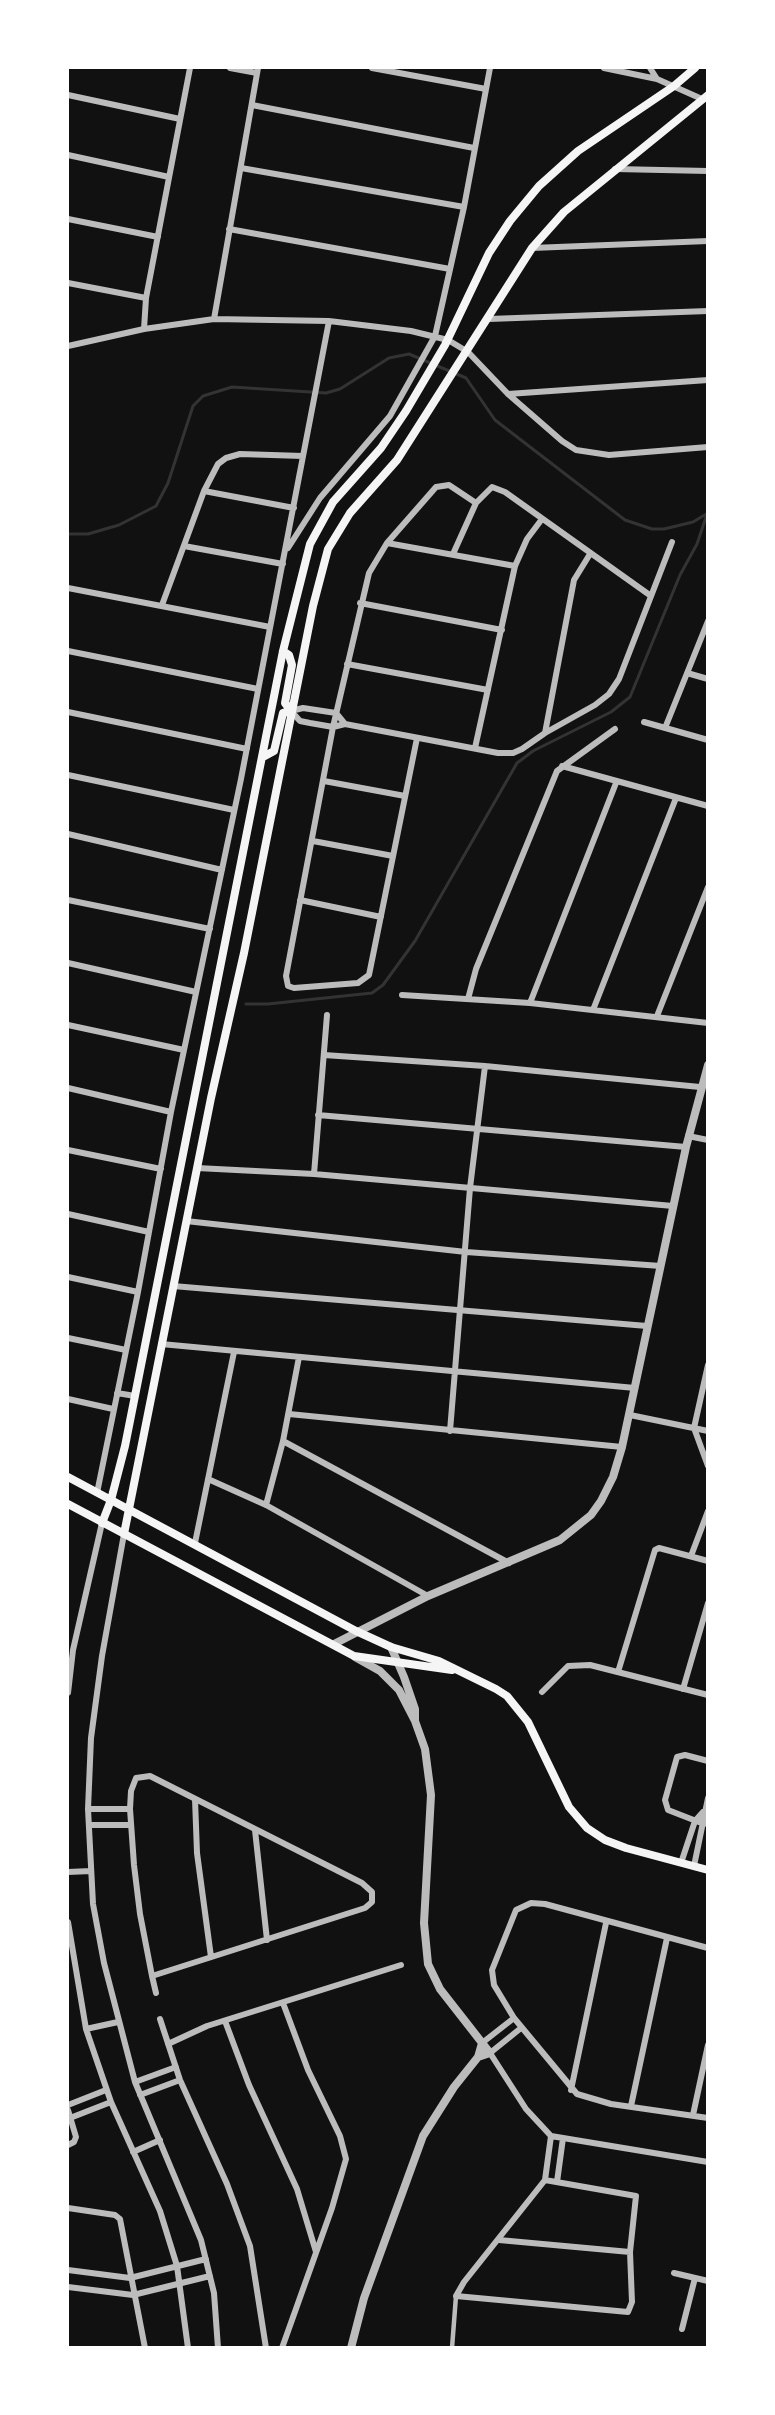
<!DOCTYPE html>
<html>
<head>
<meta charset="utf-8">
<style>
	body { margin:0 }
	#map { position:relative; width:775px; height:2415px; overflow:hidden; background:#111; font-family:"Space Grotesk",sans-serif }
	canvas { display:block }
	.frame { position:absolute; inset:0; border:69px solid #fff; pointer-events:none }
</style>
</head>
<body>
<div id="map">
<canvas width="775" height="2415"></canvas>
<div class="frame"></div>
</div>
<script>
const ctx = document.querySelector('canvas').getContext('2d');
ctx.lineJoin = 'round';
const shape = rows => new Path2D(rows.map(r => 'M' + r).join(''));
function trace(path, color, width, dash) { ctx.strokeStyle = color; ctx.lineWidth = width; ctx.lineCap = dash ? 'butt' : 'round'; ctx.setLineDash(dash || []); ctx.stroke(path); }
trace(shape([
	[68,534,88,534,119,525,156,506,168,483,193,406,203,396,232,387,326,393,340,389,389,358,409,354,466,378,495,420,625,520,652,529,664,529,693,522,708,513],
	[246,1004,268,1004,372,993,383,985,415,941,517,763,533,751,611,712,630,697,680,575,697,544,707,514]
]), '#333', 3);
trace(shape([
	[452,2348,456,2296]
]), '#bcbcbc', 4.5);
trace(shape([
	[230,68,257,73],
	[372,68,486,89],
	[604,68,657,79,702,99],
	[650,68,657,79],
	[68,95,180,119],
	[252,105,474,148],
	[68,155,169,177],
	[241,168,464,207],
	[615,169,708,171],
	[68,219,158,237],
	[229,229,450,269],
	[532,248,708,241],
	[68,283,146,298],
	[214,319,258,68],
	[489,319,708,311],
	[144,329,146,298,190,68],
	[68,346,144,329,214,319,329,321,411,331,448,340,468,352,508,394,562,441,576,450,609,455,708,447],
	[508,394,708,380],
	[204,491,294,508],
	[387,543,515,566],
	[184,546,283,564],
	[288,548,320,498,390,416,435,336,464,207,490,68],
	[453,554,476,503,492,487,505,492,651,596],
	[68,588,270,627],
	[360,603,502,630],
	[162,605,204,491,218,464,226,458,240,454,303,456],
	[68,651,258,689],
	[347,664,488,690],
	[687,673,708,679],
	[68,712,247,749],
	[644,722,708,740],
	[345,724,336,713,303,708,291,711,300,721,310,723,333,727,345,724,498,753,513,753,522,749,545,733,595,705,609,694,619,679,672,542],
	[665,728,708,621],
	[545,733,574,580,590,554],
	[417,738,369,975,358,983,294,988,288,986,286,976,333,727,369,573,387,543,436,487,449,485,476,503],
	[475,748,515,566,527,539,542,519],
	[562,766,708,806],
	[68,775,234,810],
	[324,781,405,796],
	[68,834,222,870],
	[313,841,393,856],
	[68,900,210,929],
	[300,900,381,917],
	[68,963,196,992],
	[402,995,530,1003,708,1023],
	[468,999,476,969,557,771,615,729],
	[530,1003,616,783],
	[593,1010,676,798],
	[657,1016,708,887],
	[68,1025,184,1050],
	[324,1055,485,1066,700,1087],
	[68,1088,171,1112],
	[318,1115,686,1147],
	[688,1136,708,1140],
	[68,1150,161,1169],
	[197,1168,314,1174,673,1206],
	[314,1174,327,1015],
	[68,1214,149,1232],
	[186,1221,466,1252,661,1266],
	[68,1277,138,1292],
	[173,1286,647,1326],
	[68,1338,126,1350],
	[161,1344,635,1388],
	[708,1365,694,1428,708,1466],
	[117,1393,135,1396],
	[68,1399,113,1409],
	[289,1414,622,1447],
	[630,1415,708,1431],
	[450,1431,470,1188,485,1066],
	[283,1441,509,1563],
	[208,1479,266,1505,428,1596],
	[97,1493,138,1292,171,1112,241,779,329,321],
	[266,1505,283,1441,299,1357],
	[124,1534,102,1656,91,1738,88,1809,93,1904,104,1963,135,2082,201,2240,214,2293,218,2348],
	[195,1543,234,1352],
	[691,1556,708,1511],
	[618,1672,655,1550,659,1548,708,1561],
	[683,1689,708,1603],
	[542,1692,568,1666,590,1665,708,1695],
	[68,1693,73,1650,102,1523],
	[195,1799,197,1853,211,1957],
	[88,1809,130,1809],
	[704,1824,668,1810,665,1800,677,1757,685,1755,708,1761],
	[89,1825,131,1825],
	[255,1830,267,1940],
	[681,1863,695,1821,703,1812],
	[694,1866,708,1798],
	[68,1872,91,1871],
	[68,1922,86,2029,111,2102,160,2211,177,2266,188,2348],
	[708,1948,545,1904,531,1903,516,1910,492,1970,494,1985,514,2018,577,2094,611,2104,708,2118],
	[152,1976,365,1908,372,1902,372,1892,362,1883,150,1776,136,1778,131,1791,130,1809,134,1865,140,1914,152,1976,156,1993],
	[160,2019,180,2080,227,2184,250,2246,266,2348],
	[225,2021,249,2085,297,2189,316,2252],
	[521,2028,490,2053,526,2109,551,2136,708,2162],
	[86,2029,118,2022],
	[482,2043,514,2018],
	[168,2044,207,2026,401,1965],
	[135,2082,176,2067],
	[571,2090,606,1923],
	[140,2095,180,2080],
	[68,2105,106,2090],
	[631,2106,667,1938],
	[68,2110,76,2137,74,2142,68,2145],
	[693,2115,708,2045],
	[70,2118,111,2102],
	[133,2152,160,2140],
	[545,2180,636,2196,630,2252,632,2302,628,2312,456,2296,464,2282,545,2180],
	[545,2180,551,2136],
	[557,2182,563,2138],
	[68,2208,115,2215,120,2219,145,2348],
	[499,2240,630,2252],
	[68,2270,130,2278,206,2259],
	[674,2273,708,2281],
	[68,2287,133,2295,210,2276],
	[682,2329,695,2278],
	[282,2348,332,2208,346,2159,340,2136,308,2070,283,2003]
]), '#bcbcbc', 6);
trace(shape([
	[334,1644,428,1596,560,1540,591,1515,601,1501,613,1477,622,1447,686,1147,708,1065],
	[391,1647,404,1677,415,1709,415,1720],
	[355,1657,380,1671,399,1690,415,1721,425,1749,431,1795,424,1923,428,1964,440,1989,490,2053,478,2057],
	[351,2348,364,2298,423,2136,454,2087,478,2057,482,2043]
]), '#bcbcbc', 8);
trace(shape([
	[263,757,274,751,283,713,291,711,285,703,292,665,289,655,283,651],
	[68,1477,356,1631,391,1647,439,1661,496,1689,507,1696,528,1722,569,1807,587,1828,605,1840,626,1848,708,1870],
	[68,1504,354,1656,452,1670],
	[102,1523,111,1500,125,1446,283,651,310,544,333,502,381,448,406,411,445,345,489,253,510,221,539,186,578,151,674,86,695,68],
	[124,1534,211,1098,244,953,313,606,328,549,350,513,397,460,532,248,564,212,708,95]
]), '#f5f5f5', 8);
</script>
</body>
</html>
